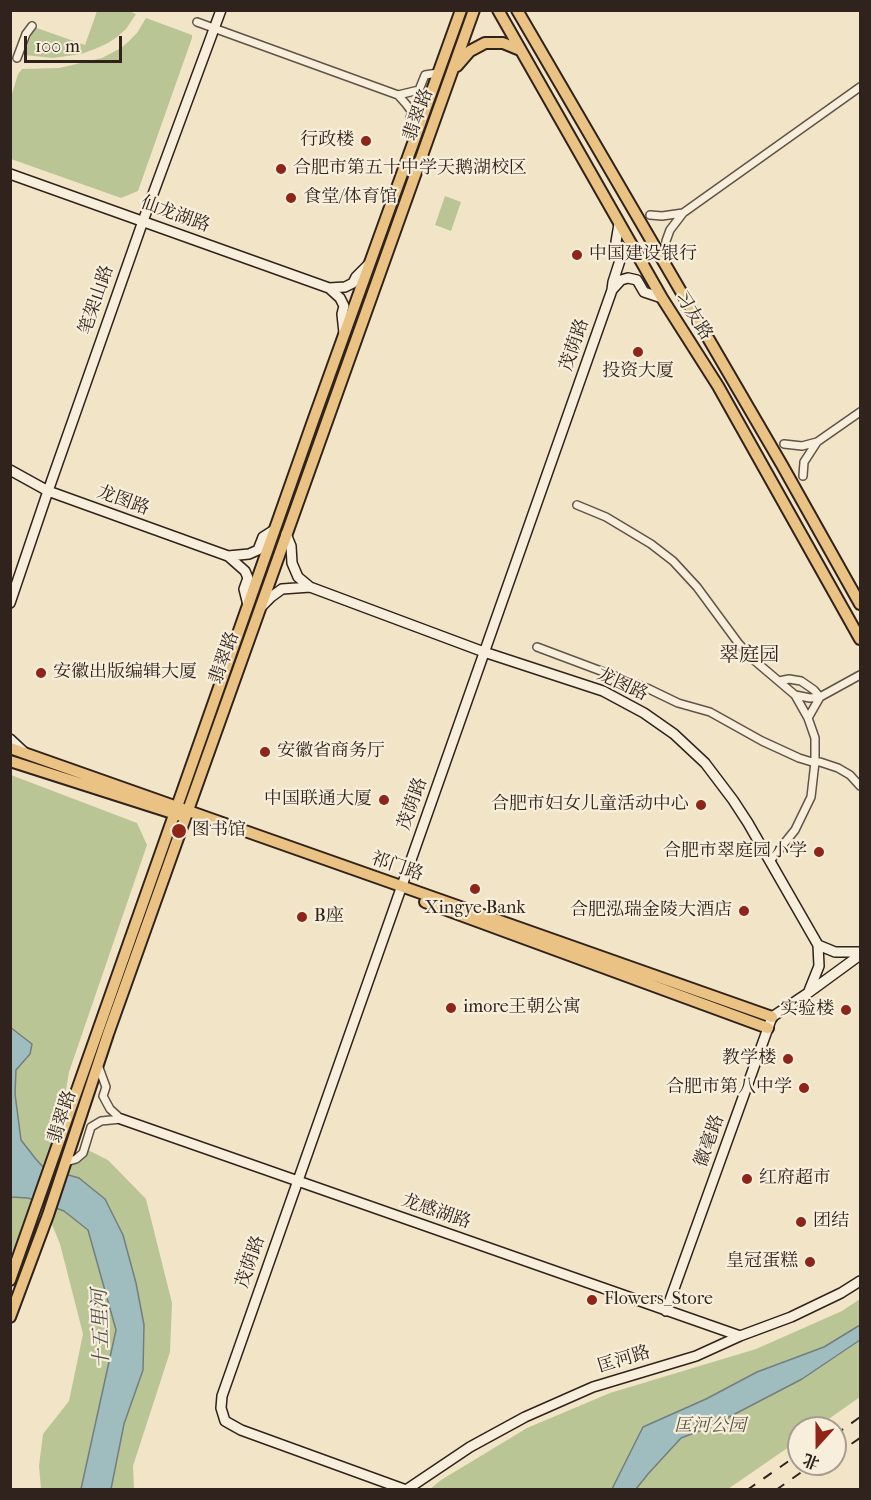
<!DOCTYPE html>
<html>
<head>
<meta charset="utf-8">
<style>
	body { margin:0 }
	#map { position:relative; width:871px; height:1500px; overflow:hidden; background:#f2e5c7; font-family:"IM FELL French Canon","Noto Serif SC",serif }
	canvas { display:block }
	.frame { position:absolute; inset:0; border:12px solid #30221c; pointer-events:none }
	.north { position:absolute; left:787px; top:1416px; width:60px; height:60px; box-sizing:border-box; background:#f7eedb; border:2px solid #a79c8f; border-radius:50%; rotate:201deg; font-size:16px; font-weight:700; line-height:24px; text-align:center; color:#30221c }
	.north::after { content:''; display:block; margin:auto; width:21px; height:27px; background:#8f2418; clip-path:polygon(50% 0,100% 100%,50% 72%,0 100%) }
	.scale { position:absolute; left:24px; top:36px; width:98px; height:27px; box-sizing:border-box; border:3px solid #30221c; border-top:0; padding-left:8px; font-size:18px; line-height:21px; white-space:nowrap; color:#30221c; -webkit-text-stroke:4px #f7eedb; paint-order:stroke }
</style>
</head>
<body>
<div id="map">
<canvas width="871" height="1500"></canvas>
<div class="frame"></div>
<div class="north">北</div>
<div class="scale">100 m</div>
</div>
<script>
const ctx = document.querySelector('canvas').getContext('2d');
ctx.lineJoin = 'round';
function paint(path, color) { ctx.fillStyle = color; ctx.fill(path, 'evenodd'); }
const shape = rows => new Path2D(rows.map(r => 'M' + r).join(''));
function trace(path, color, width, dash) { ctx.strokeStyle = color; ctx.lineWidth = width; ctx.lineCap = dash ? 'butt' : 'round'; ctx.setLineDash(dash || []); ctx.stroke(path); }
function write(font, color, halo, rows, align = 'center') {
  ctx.font = font + ' "IM FELL French Canon","Noto Serif SC",serif'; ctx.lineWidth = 4.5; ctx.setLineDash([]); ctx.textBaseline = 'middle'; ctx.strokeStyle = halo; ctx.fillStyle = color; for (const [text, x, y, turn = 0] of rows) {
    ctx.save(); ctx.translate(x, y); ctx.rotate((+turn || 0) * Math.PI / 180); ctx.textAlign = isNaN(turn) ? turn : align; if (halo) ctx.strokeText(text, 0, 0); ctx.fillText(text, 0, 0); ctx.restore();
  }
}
paint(shape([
	[97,11,129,11,136,14,126,29,117,37,108,43,95,49,81,54,53,58,24,55,34,27,85,45],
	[146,18,192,35,192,38,138,191,121,198,11,159,11,97,18,74,22,69,59,68,102,58,121,48,129,41,137,33],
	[445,196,461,202,451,231,435,225],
	[11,775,137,823,147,845,69,1072,54,1158,66,1162,76,1159,84,1148,108,1160,146,1199,172,1303,170,1352,133,1466,134,1489,41,1489,39,1466,43,1434,69,1401,83,1334,60,1244,48,1215,36,1209,11,1280],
	[860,1299,860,1397,816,1428,799,1428,799,1440,728,1489,429,1490,441,1480,527,1428,610,1393,756,1349,842,1311]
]), '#bac596');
const water = shape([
	[10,1027,32,1044,30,1054,16,1070,15,1094,21,1140,35,1158,44,1168,79,1178,105,1199,123,1235,136,1283,144,1325,143,1370,124,1424,111,1489,81,1489,116,1330,88,1230,64,1211,28,1198,11,1197,10,1027],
	[860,1325,860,1340,802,1379,710,1427,681,1438,648,1474,636,1489,612,1489,643,1427,706,1399,757,1372,824,1347,860,1325]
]);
paint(water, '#9fbdbf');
trace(water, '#737f7e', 1.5);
const street = shape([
	[197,22,398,95],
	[17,58,26,34,32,26],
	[417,133,410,118,412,112,406,104,398,95,419,90,425,75,438,73],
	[683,213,860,87],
	[650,215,662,216,683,213,670,230,666,241],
	[817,442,860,412],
	[784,444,802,446,817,442,804,462,803,476],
	[577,505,606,517,651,544,673,561,697,587,739,644,755,661,795,695,808,718,815,738,815,762,811,797,795,830,770,861],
	[537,647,649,689,678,703,710,712,762,741,799,758,812,762,820,762,838,768,850,775,860,786],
	[779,681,789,679,801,681,814,690,820,697,808,718],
	[795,695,810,698,820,697,860,675],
	[66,1162,76,1159,83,1153,91,1127,101,1121,121,1119,110,1109,103,1096,106,1087,98,1065]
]);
const secondary = shape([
	[10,174,329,288],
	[619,224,616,242,622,254,613,282,612,290,621,280,628,278,637,280,644,292,662,298],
	[344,333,342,314,344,306,340,298,329,288,345,287,353,283,356,277,369,264],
	[10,470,48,491,228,556],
	[310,587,484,652,603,691,644,713,674,734,705,763,733,800,748,823,818,945],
	[10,603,48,491,143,221,221,10],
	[248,605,244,589,248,578,245,571,228,556,249,554,258,550,263,537,274,530],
	[261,607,271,597,282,589,310,587,298,577,292,563,291,546,286,534],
	[10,739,25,753],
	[809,991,819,966,818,945,835,952,860,952],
	[121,1119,740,1336],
	[666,1311,772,1017,808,993,860,955],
	[406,1490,241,1430,225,1421,221,1408,222,1396,612,290],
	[406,1490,470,1447,525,1417,593,1387,696,1356,740,1336,791,1317,841,1293,860,1281]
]);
const primary = shape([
	[498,10,662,298,718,386,860,639],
	[517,10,782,465,860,604],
	[457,66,470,51,485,43,503,43,520,50],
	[10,748,772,1017],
	[10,761,182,816],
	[425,902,768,1028],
	[10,1280,313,421,461,10],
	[10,1317,48,1215,108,1034,474,10]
]);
trace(street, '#605347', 10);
trace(secondary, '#30221c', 12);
trace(primary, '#30221c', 14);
trace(street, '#f7eedb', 7);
trace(secondary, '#f7eedb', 9);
trace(primary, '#e9c284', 10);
trace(shape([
	[835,1435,860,1417],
	[835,1455,860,1438],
	[747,1490,799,1454],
	[776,1490,813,1464]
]), '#30221c', 2, [10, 10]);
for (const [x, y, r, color] of [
	[366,141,6,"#8f2418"],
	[281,169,6,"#8f2418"],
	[291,198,6,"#8f2418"],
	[577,255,6,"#8f2418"],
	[638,352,6,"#8f2418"],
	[41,673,6,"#8f2418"],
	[265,752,6,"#8f2418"],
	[384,800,6,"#8f2418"],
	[701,805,6,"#8f2418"],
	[179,831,8,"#8f2418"],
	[819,852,6,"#8f2418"],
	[475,889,6,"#8f2418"],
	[744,911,6,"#8f2418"],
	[302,917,6,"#8f2418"],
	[451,1008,6,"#8f2418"],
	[846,1010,6,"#8f2418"],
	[788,1059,6,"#8f2418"],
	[804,1088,6,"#8f2418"],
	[747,1179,6,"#8f2418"],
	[801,1222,6,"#8f2418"],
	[810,1262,6,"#8f2418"],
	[592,1300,6,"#8f2418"]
]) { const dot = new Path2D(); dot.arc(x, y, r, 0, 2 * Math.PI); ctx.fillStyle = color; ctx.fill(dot); trace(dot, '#f7eedb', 2); }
write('18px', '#30221c', '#f7eedb', [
	["翡翠路",419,115,-70],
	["仙龙湖路",175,215,20],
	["笔架山路",97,300,-71],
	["习友路",693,316,58],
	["茂荫路",575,345,-71],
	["龙图路",123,501,20],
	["翡翠路",225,658,-70],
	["龙图路",622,685,25],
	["茂荫路",413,804,-70],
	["祁门路",397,867,19],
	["翡翠路",63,1117,-72],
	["徽毫路",710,1141,-70],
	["龙感湖路",436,1212,19],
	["茂荫路",251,1262,-71],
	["匡河路",624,1360,-17]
]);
write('18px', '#30221c', '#f7eedb', [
	["行政楼",354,141,"right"],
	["合肥市第五十中学天鹅湖校区",293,169],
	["食堂/体育馆",303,198],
	["中国建设银行",589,255],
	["投资大厦",638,372,"center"],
	["安徽出版编辑大厦",53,673],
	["安徽省商务厅",277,752],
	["中国联通大厦",372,800,"right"],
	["合肥市妇女儿童活动中心",689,805,"right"],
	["图书馆",192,831],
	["合肥市翠庭园小学",807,852,"right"],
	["Xingye Bank",475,909,"center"],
	["合肥泓瑞金陵大酒店",732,911,"right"],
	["B座",314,917],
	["imore王朝公寓",463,1008],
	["实验楼",834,1010,"right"],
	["教学楼",776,1059,"right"],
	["合肥市第八中学",792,1088,"right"],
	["红府超市",759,1179],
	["团结",813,1222],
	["皇冠蛋糕",798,1262,"right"],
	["Flowers_Store",604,1300]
], 'left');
write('italic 18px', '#595341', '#f7eedb', [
	["匡河公园",710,1427]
]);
write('20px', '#30221c', '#f7eedb', [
	["翠庭园",749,656]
]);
write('italic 20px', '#51504d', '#f7eedb', [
	["十五里河",102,1329,-92]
]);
</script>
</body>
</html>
